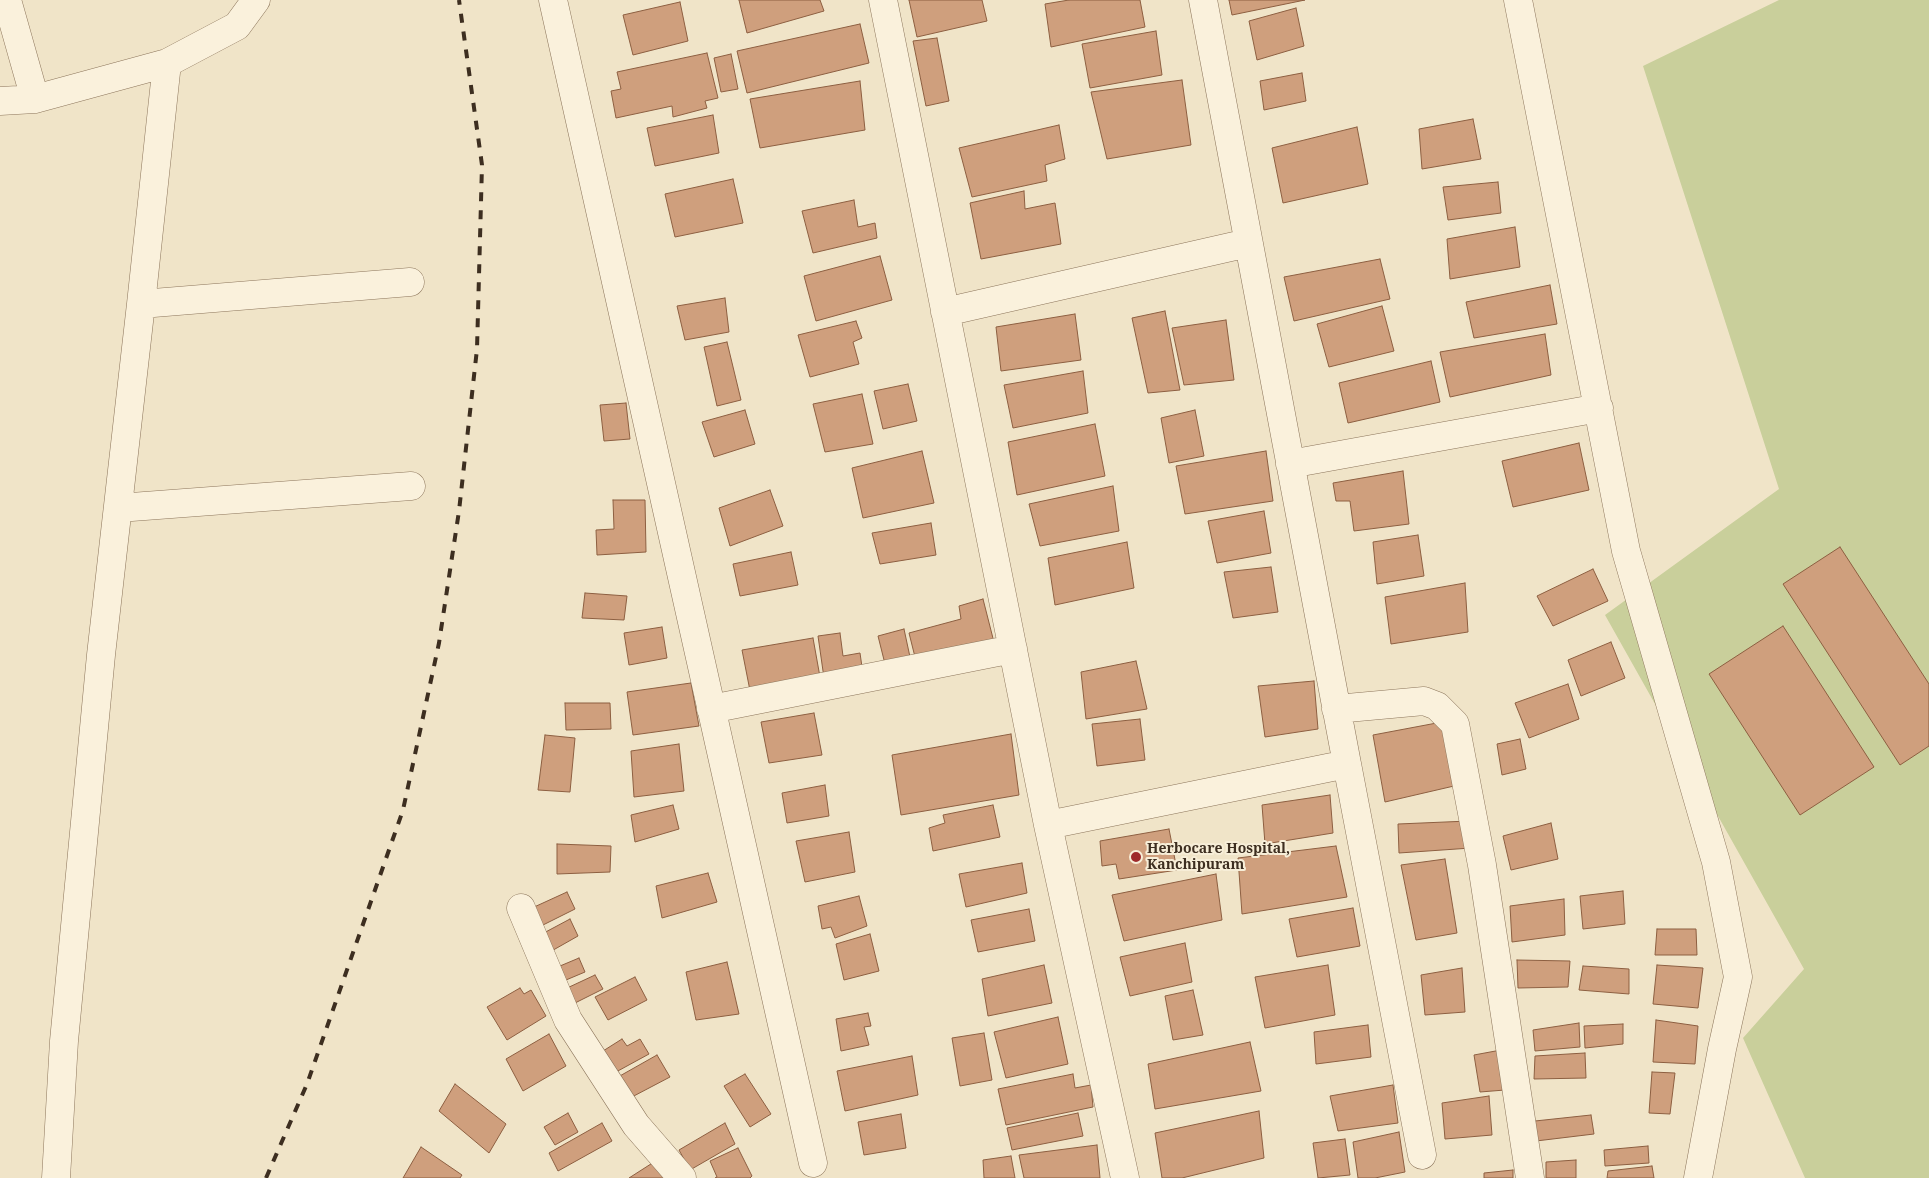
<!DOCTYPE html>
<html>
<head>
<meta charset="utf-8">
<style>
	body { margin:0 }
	canvas { display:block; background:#f0e4c8 }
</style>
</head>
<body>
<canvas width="1929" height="1178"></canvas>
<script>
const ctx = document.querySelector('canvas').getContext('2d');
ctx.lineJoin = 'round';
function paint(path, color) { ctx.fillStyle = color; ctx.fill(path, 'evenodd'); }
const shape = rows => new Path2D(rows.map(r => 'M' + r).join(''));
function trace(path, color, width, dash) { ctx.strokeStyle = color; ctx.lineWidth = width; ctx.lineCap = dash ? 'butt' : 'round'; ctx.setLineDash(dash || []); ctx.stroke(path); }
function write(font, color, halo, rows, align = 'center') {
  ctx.font = font + ' "Noto Serif",serif'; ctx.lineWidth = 4; ctx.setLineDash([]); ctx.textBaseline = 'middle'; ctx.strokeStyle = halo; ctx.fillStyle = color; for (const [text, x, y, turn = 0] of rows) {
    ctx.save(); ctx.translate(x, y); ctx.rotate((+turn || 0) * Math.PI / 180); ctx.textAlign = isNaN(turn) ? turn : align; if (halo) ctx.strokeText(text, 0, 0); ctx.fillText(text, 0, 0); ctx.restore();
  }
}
paint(shape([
	[1779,0,1929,0,1929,1178,1805,1178,1743,1038,1804,969,1605,615,1779,489,1643,66]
]), '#c9cf9b');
const building = shape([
	[739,0,820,0,824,11,747,33,739,0],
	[909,0,982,0,987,21,917,37,909,0],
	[1069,0,1140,0,1145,27,1051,47,1045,4,1069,0],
	[1229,0,1305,0,1232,15,1229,0],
	[680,2,688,41,633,55,623,15,680,2],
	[1296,8,1304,46,1257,60,1249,21,1296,8],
	[860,24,869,63,747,93,737,51,860,24],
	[1156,31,1162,75,1090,88,1082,44,1156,31],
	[937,38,949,101,926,106,913,41,937,38],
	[707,53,718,98,705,101,707,108,673,117,672,106,616,118,611,91,621,89,617,72,707,53],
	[731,54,738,89,721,92,714,58,731,54],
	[1302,73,1306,101,1264,110,1260,81,1302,73],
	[1182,80,1191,145,1107,159,1091,92,1182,80],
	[860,81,865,130,760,148,750,99,860,81],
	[713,115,719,153,655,166,647,128,713,115],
	[1473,119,1481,159,1422,169,1419,129,1473,119],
	[1059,125,1065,159,1045,165,1047,181,972,197,959,148,1059,125],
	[1357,127,1368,184,1283,203,1272,148,1357,127],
	[733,179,743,223,675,237,665,194,733,179],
	[1498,182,1501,213,1448,220,1443,187,1498,182],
	[1024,191,1025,209,1055,203,1061,244,981,259,970,203,1024,191],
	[854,200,858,227,875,223,877,238,813,253,802,211,854,200],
	[1515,227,1520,267,1450,279,1447,239,1515,227],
	[880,256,892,300,816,321,804,276,880,256],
	[1380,259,1390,299,1294,321,1284,277,1380,259],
	[1550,285,1557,324,1474,338,1466,302,1550,285],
	[725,298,729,332,685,340,677,306,725,298],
	[1382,306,1394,351,1329,367,1317,324,1382,306],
	[1165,311,1180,390,1148,393,1132,318,1165,311],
	[1075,314,1081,360,1001,371,996,327,1075,314],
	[1226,320,1234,380,1184,385,1172,328,1226,320],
	[856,321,862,338,853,342,859,364,810,377,798,335,856,321],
	[1545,334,1551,375,1450,397,1440,352,1545,334],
	[727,342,741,400,717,406,704,347,727,342],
	[1431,361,1440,402,1348,423,1339,383,1431,361],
	[1083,371,1088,413,1013,428,1004,385,1083,371],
	[908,384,917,421,883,429,874,391,908,384],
	[862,394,873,444,825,452,813,404,862,394],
	[626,403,630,439,604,441,600,405,626,403],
	[745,410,755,444,714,457,702,422,745,410],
	[1195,410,1204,456,1169,463,1161,418,1195,410],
	[1095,424,1105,476,1017,495,1008,442,1095,424],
	[1579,443,1589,490,1513,507,1502,461,1579,443],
	[922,451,934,503,863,518,852,468,922,451],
	[1266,451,1273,501,1185,514,1176,466,1266,451],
	[1403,471,1409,524,1354,531,1350,501,1336,501,1333,483,1403,471],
	[1113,486,1119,531,1040,546,1029,504,1113,486],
	[770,490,783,526,730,546,719,508,770,490],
	[613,500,645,500,646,552,597,555,596,530,614,529,613,500],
	[1264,511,1271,553,1217,563,1208,521,1264,511],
	[931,523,936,555,880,564,872,533,931,523],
	[1418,535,1424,576,1377,584,1373,542,1418,535],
	[1127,542,1134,588,1055,605,1048,558,1127,542],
	[1840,547,1929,684,1929,746,1900,765,1783,584,1840,547],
	[791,552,798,585,740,596,733,564,791,552],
	[1271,567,1278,612,1233,618,1224,572,1271,567],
	[1593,569,1608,601,1553,626,1537,596,1593,569],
	[1465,583,1468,632,1391,644,1385,597,1465,583],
	[585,593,627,596,624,620,582,618,585,593],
	[983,599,998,658,920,677,909,633,961,619,959,606,983,599],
	[1783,626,1874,767,1800,815,1709,674,1783,626],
	[662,627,667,658,629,665,624,633,662,627],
	[904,629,913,671,888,676,878,636,904,629],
	[840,633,843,656,860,653,865,688,826,692,818,636,840,633],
	[813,638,820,677,754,711,742,650,813,638],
	[1611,642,1625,678,1581,696,1568,660,1611,642],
	[1136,661,1147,709,1086,719,1081,672,1136,661],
	[1314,681,1318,729,1265,737,1258,686,1314,681],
	[691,683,699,726,633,735,627,692,691,683],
	[1568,684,1579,719,1529,738,1515,703,1568,684],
	[565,703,610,703,611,729,566,730,565,703],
	[814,713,822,755,769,763,761,722,814,713],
	[1140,719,1145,760,1097,766,1092,724,1140,719],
	[1442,722,1454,786,1385,802,1373,735,1442,722],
	[1011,734,1019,795,901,815,892,755,1011,734],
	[545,735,575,738,570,792,538,790,545,735],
	[1520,739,1526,769,1502,775,1497,744,1520,739],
	[679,744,684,791,634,797,631,751,679,744],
	[825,785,829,816,787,823,782,793,825,785],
	[1330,795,1333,833,1265,844,1262,805,1330,795],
	[673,805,679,829,635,842,631,815,673,805],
	[993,805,1000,837,933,851,929,828,945,823,943,815,993,805],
	[1469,821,1471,848,1399,853,1398,824,1469,821],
	[1551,823,1558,859,1511,870,1503,836,1551,823],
	[1169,829,1177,870,1119,879,1116,864,1102,866,1100,841,1169,829],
	[849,832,855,872,805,882,796,841,849,832],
	[557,844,611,846,610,872,557,874,557,844],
	[1336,846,1347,897,1242,914,1238,858,1336,846],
	[1445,859,1457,933,1416,940,1401,865,1445,859],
	[1022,863,1027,893,966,907,959,874,1022,863],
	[708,873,717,902,662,918,656,886,708,873],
	[1216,874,1222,920,1124,941,1112,895,1216,874],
	[1623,891,1625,924,1583,929,1580,896,1623,891],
	[567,892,575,909,539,927,532,908,567,892],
	[859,896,867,926,835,938,831,927,822,929,818,906,859,896],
	[1564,899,1565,935,1512,942,1510,906,1564,899],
	[1353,908,1360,946,1297,957,1289,919,1353,908],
	[1029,909,1035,941,978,952,971,920,1029,909],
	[570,919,578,936,548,953,540,935,570,919],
	[1657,929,1696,929,1697,955,1655,955,1657,929],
	[870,934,879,971,844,980,836,944,870,934],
	[1185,943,1192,982,1130,996,1120,957,1185,943],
	[579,958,585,972,566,980,560,966,579,958],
	[1517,960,1570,961,1568,987,1518,988,1517,960],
	[727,962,739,1014,696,1020,686,972,727,962],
	[1044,965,1052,1003,988,1016,982,979,1044,965],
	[1328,965,1335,1015,1265,1028,1255,977,1328,965],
	[1657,965,1703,968,1698,1008,1653,1004,1657,965],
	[1583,966,1629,969,1629,994,1579,990,1583,966],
	[1462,968,1465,1012,1425,1015,1421,975,1462,968],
	[595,975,603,989,573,1004,565,989,595,975],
	[635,977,647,1000,608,1020,595,997,635,977],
	[520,988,524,994,531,990,546,1016,507,1040,487,1007,520,988],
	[1193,990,1203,1035,1173,1040,1165,996,1193,990],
	[868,1013,871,1026,864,1027,869,1045,841,1051,836,1019,868,1013],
	[1058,1017,1068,1064,1006,1078,994,1032,1058,1017],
	[1656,1020,1698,1026,1695,1064,1653,1062,1656,1020],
	[1579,1023,1580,1047,1535,1051,1533,1030,1579,1023],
	[1623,1024,1623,1044,1585,1048,1584,1026,1623,1024],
	[1368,1025,1371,1057,1316,1064,1314,1032,1368,1025],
	[984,1033,992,1080,960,1086,952,1038,984,1033],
	[549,1034,566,1066,523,1091,506,1059,549,1034],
	[622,1039,627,1046,640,1039,649,1054,616,1072,603,1051,622,1039],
	[1250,1042,1261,1091,1155,1109,1148,1064,1250,1042],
	[1501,1050,1505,1090,1480,1092,1474,1055,1501,1050],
	[1585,1053,1586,1078,1534,1079,1535,1056,1585,1053],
	[657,1055,670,1077,630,1098,618,1077,657,1055],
	[912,1056,918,1095,845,1111,837,1071,912,1056],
	[1652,1072,1675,1073,1670,1114,1649,1113,1652,1072],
	[745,1074,771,1114,750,1127,724,1086,745,1074],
	[1073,1074,1075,1088,1091,1085,1093,1107,1006,1125,998,1089,1073,1074],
	[455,1084,506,1124,489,1153,439,1111,455,1084],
	[1393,1085,1398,1123,1338,1131,1330,1096,1393,1085],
	[1489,1096,1492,1135,1445,1139,1442,1103,1489,1096],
	[1259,1111,1264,1158,1182,1178,1162,1178,1155,1133,1259,1111],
	[568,1113,578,1132,555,1145,544,1127,568,1113],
	[1078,1113,1083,1136,1012,1150,1007,1128,1078,1113],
	[901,1114,906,1148,864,1155,858,1122,901,1114],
	[1591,1115,1594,1134,1536,1141,1535,1121,1591,1115],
	[602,1123,612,1141,558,1171,549,1153,602,1123],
	[725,1123,735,1144,690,1170,679,1150,725,1123],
	[1399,1132,1405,1172,1375,1178,1358,1178,1353,1142,1399,1132],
	[1345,1139,1350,1175,1318,1178,1313,1143,1345,1139],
	[1097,1145,1100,1178,1024,1178,1019,1155,1097,1145],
	[1648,1146,1649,1163,1605,1166,1604,1150,1648,1146],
	[421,1147,462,1175,460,1178,403,1178,421,1147],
	[738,1148,752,1176,750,1178,715,1178,717,1177,710,1161,738,1148],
	[1011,1156,1015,1178,984,1178,983,1160,1011,1156],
	[1576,1160,1576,1178,1546,1178,1546,1162,1576,1160],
	[654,1162,664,1178,629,1178,654,1162],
	[1652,1166,1654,1178,1607,1178,1608,1171,1652,1166],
	[1513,1170,1513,1178,1484,1178,1484,1173,1513,1170]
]);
paint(building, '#cf9f7d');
trace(building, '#8d5f41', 1);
const minor = shape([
	[7,0,35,99],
	[553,0,813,1163],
	[883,0,1048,825,1125,1178],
	[1518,0,1626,551,1716,862,1738,977,1722,1049,1698,1178],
	[0,101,35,99,167,63,237,26,256,0],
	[141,304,410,282],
	[945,312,1248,243],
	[1290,464,1599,408],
	[118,508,411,486],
	[711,709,1013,649],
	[1336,709,1424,701,1437,706,1455,724,1482,865,1530,1178],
	[1347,764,1422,1155],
	[1048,825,1347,764,1203,0],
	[521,908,568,1020,636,1125,682,1178],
	[56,1178,64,1041,101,655,141,304,167,63]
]);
trace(minor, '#8d765c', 29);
trace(minor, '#faf1dc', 28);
trace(shape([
	[266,1178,307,1084,403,810,439,643,459,511,477,349,482,165,459,0]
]), '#3d2e20', 4, [9, 9]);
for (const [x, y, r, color] of [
	[1136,857,6,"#9e2a2b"]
]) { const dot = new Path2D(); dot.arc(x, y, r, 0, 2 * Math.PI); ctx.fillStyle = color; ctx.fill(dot); trace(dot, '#f7eed8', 2); }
write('bold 14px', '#3d2e20', '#f7eed8', [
	["Herbocare Hospital,",1147,849],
	["Kanchipuram",1147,865]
], 'left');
</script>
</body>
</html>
